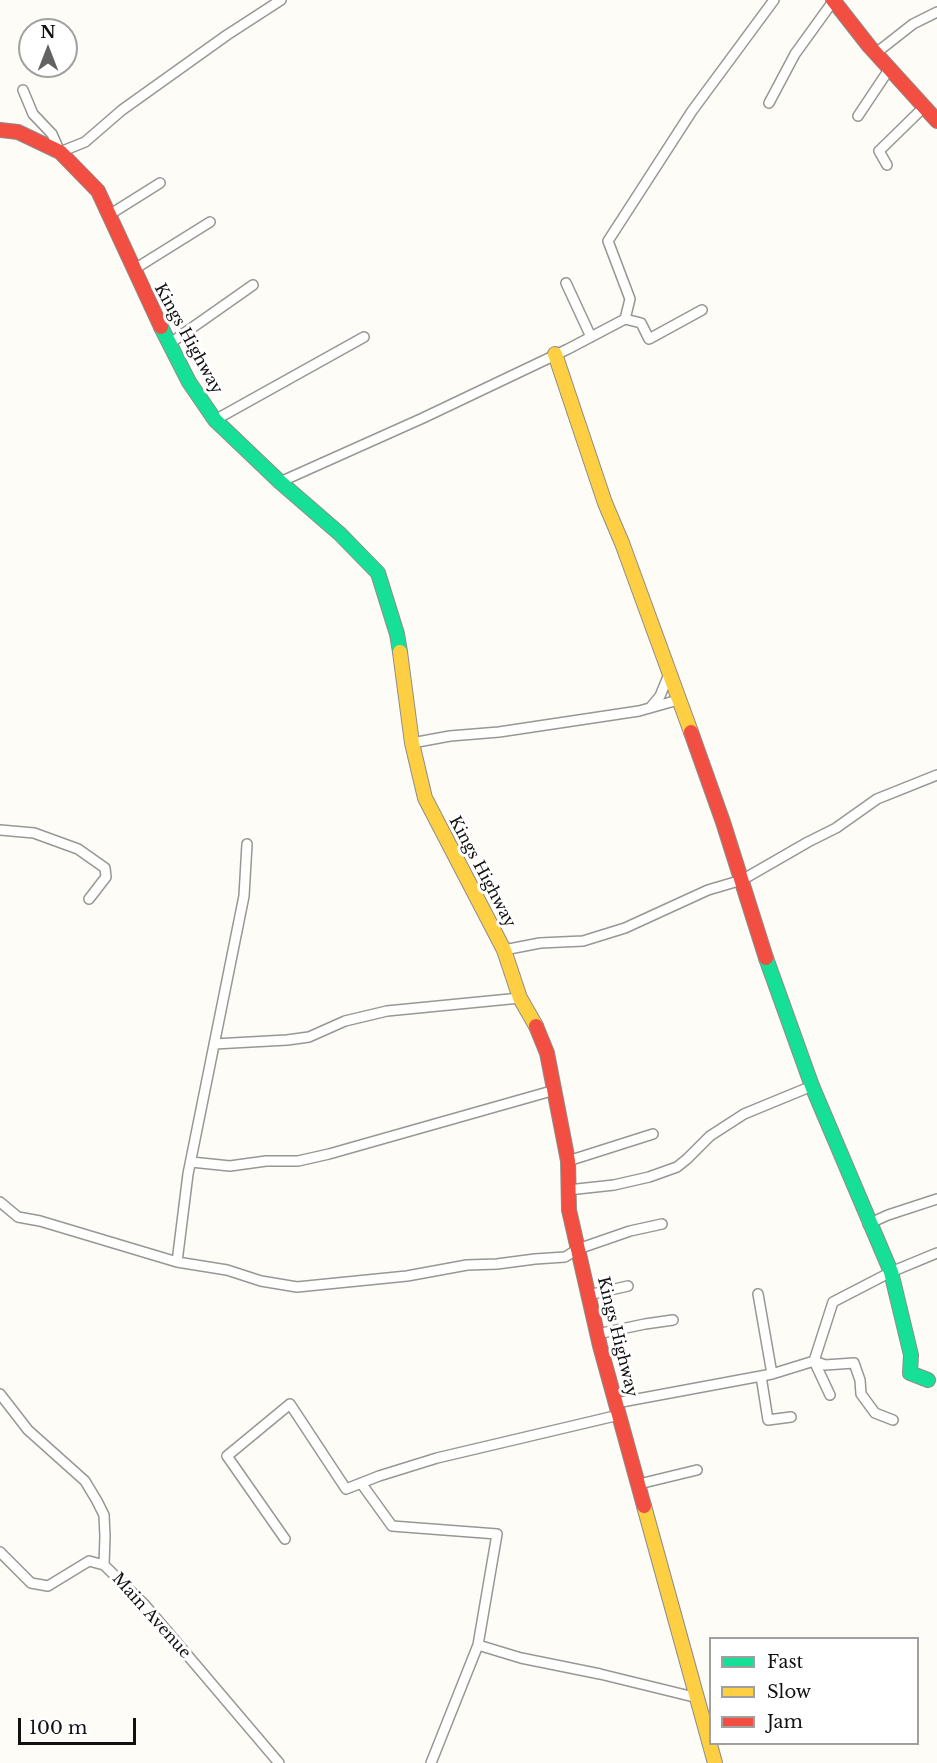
<!DOCTYPE html>
<html>
<head>
<meta charset="utf-8">
<style>
	body { margin:0 }
	#map { position:relative; width:937px; height:1763px; overflow:hidden; background:#fdfcf7; font-family:"Libre Baskerville",serif }
	canvas { display:block }
	.legend { position:absolute; left:709px; top:1637px; width:210px; height:108px; box-sizing:border-box; background:#fff; border:2px solid #a0a0a0; margin:0; padding:8px 10px; list-style:none; font-size:18px; color:#111 }
	.legend li { display:flex; align-items:center; gap:12px; height:30px }
	.legend b { width:30px; border:2px solid #a0a0a0 }
	.north { position:absolute; left:18px; top:18px; width:60px; height:60px; box-sizing:border-box; background:#fff; border:2px solid #a0a0a0; border-radius:50%; rotate:0deg; font-size:16px; font-weight:700; line-height:24px; text-align:center; color:#111 }
	.north::after { content:''; display:block; margin:auto; width:21px; height:27px; background:#646362; clip-path:polygon(50% 0,100% 100%,50% 72%,0 100%) }
	.scale { position:absolute; left:18px; top:1718px; width:118px; height:27px; box-sizing:border-box; border:3px solid #111; border-top:0; padding-left:8px; font-size:18px; line-height:21px; white-space:nowrap; color:#111; -webkit-text-stroke:4px #fff; paint-order:stroke }
</style>
</head>
<body>
<div id="map">
<canvas width="937" height="1763"></canvas>
<ul class="legend">
<li><b style="height:8px;background:#16e098"></b>Fast</li>
<li><b style="height:8px;background:#ffcf43"></b>Slow</li>
<li><b style="height:8px;background:#f24e42"></b>Jam</li>
</ul>
<div class="north">N</div>
<div class="scale">100 m</div>
</div>
<script>
const ctx = document.querySelector('canvas').getContext('2d');
ctx.lineJoin = 'round';
const shape = rows => new Path2D(rows.map(r => 'M' + r).join(''));
function trace(path, color, width, dash) { ctx.strokeStyle = color; ctx.lineWidth = width; ctx.lineCap = dash ? 'butt' : 'round'; ctx.setLineDash(dash || []); ctx.stroke(path); }
function write(font, color, halo, rows, align = 'center') {
  ctx.font = font + ' "Libre Baskerville",serif'; ctx.lineWidth = 6; ctx.setLineDash([]); ctx.textBaseline = 'middle'; ctx.strokeStyle = halo; ctx.fillStyle = color; for (const [text, x, y, turn = 0] of rows) {
    ctx.save(); ctx.translate(x, y); ctx.rotate((+turn || 0) * Math.PI / 180); ctx.textAlign = isNaN(turn) ? turn : align; if (halo) ctx.strokeText(text, 0, 0); ctx.fillText(text, 0, 0); ctx.restore();
  }
}
const street = shape([
	[876,53,913,24,937,12],
	[23,90,33,114,52,134,60,152,85,142,122,110,227,35,281,0],
	[769,103,795,54,834,0],
	[858,116,890,68],
	[887,165,879,151,924,107],
	[109,215,160,183],
	[133,270,210,222],
	[566,283,591,337],
	[625,319,641,323,649,339,702,310],
	[169,344,253,285],
	[215,420,364,337],
	[280,482,423,418,568,349,625,319,630,299,608,241,692,111,774,0],
	[650,708,660,696,669,674],
	[412,743,450,736,499,732,639,711,678,700],
	[0,830,34,833,78,849,105,868,106,877,89,899],
	[504,950,540,943,583,941,625,928,708,890,742,880,808,842,836,828,877,799,937,775],
	[214,1044,287,1040,309,1037,345,1021,387,1011,520,998],
	[568,1161,653,1134],
	[191,1162,230,1166,266,1161,298,1161,329,1154,555,1090],
	[568,1190,614,1185,649,1177,677,1167,687,1159,710,1136,744,1114,812,1086],
	[0,1202,18,1217,40,1221,177,1262,227,1270,261,1281,297,1287,407,1276,467,1265,497,1264,535,1259,565,1257,578,1249,630,1231,662,1224],
	[868,1224,888,1215,937,1199],
	[177,1262,188,1174,244,896,247,844],
	[758,1294,772,1374],
	[588,1295,628,1286],
	[597,1334,645,1324,673,1320],
	[814,1361,825,1365,854,1363,860,1380,861,1394,875,1413,893,1420],
	[814,1361,830,1395],
	[761,1376,768,1420,791,1417],
	[0,1394,28,1430,85,1481,97,1501,104,1515,105,1536,104,1565],
	[616,1403,772,1374,814,1361,833,1302,891,1272,937,1253],
	[361,1483,392,1526,497,1534,478,1645,431,1763],
	[639,1484,697,1470],
	[285,1539,227,1456,290,1404,346,1489,379,1476,437,1458,619,1415],
	[0,1552,31,1583,48,1586,89,1561,104,1565,144,1604,279,1763],
	[478,1645,521,1658,600,1674,698,1698]
]);
const fast = shape([
	[161,327,189,382,215,420,280,482,340,534,378,573,397,634,400,652],
	[766,958,812,1086,891,1272,911,1355,910,1373,928,1380]
]);
const slow = shape([
	[555,354,605,503,622,543,691,732],
	[400,652,412,743,425,798,504,950,520,998,536,1026],
	[644,1506,715,1763]
]);
const jam = shape([
	[833,0,869,46,937,121],
	[0,130,18,132,60,152,98,191,161,327],
	[691,732,723,822,766,958],
	[536,1026,547,1053,568,1161,569,1210,600,1346,644,1506]
]);
trace(street, '#979795', 12);
trace(fast, '#8e8d8b', 16);
trace(slow, '#8e8d8b', 16);
trace(jam, '#8e8d8b', 16);
trace(street, '#fffffe', 9);
trace(fast, '#16e098', 14);
trace(slow, '#ffcf43', 14);
trace(jam, '#f24e42', 14);
write('16px', '#111', '#fff', [
	["Kings Highway",188,339,61],
	["Kings Highway",482,872,62],
	["Kings Highway",617,1337,76],
	["Main Avenue",151,1616,48]
]);
</script>
</body>
</html>
